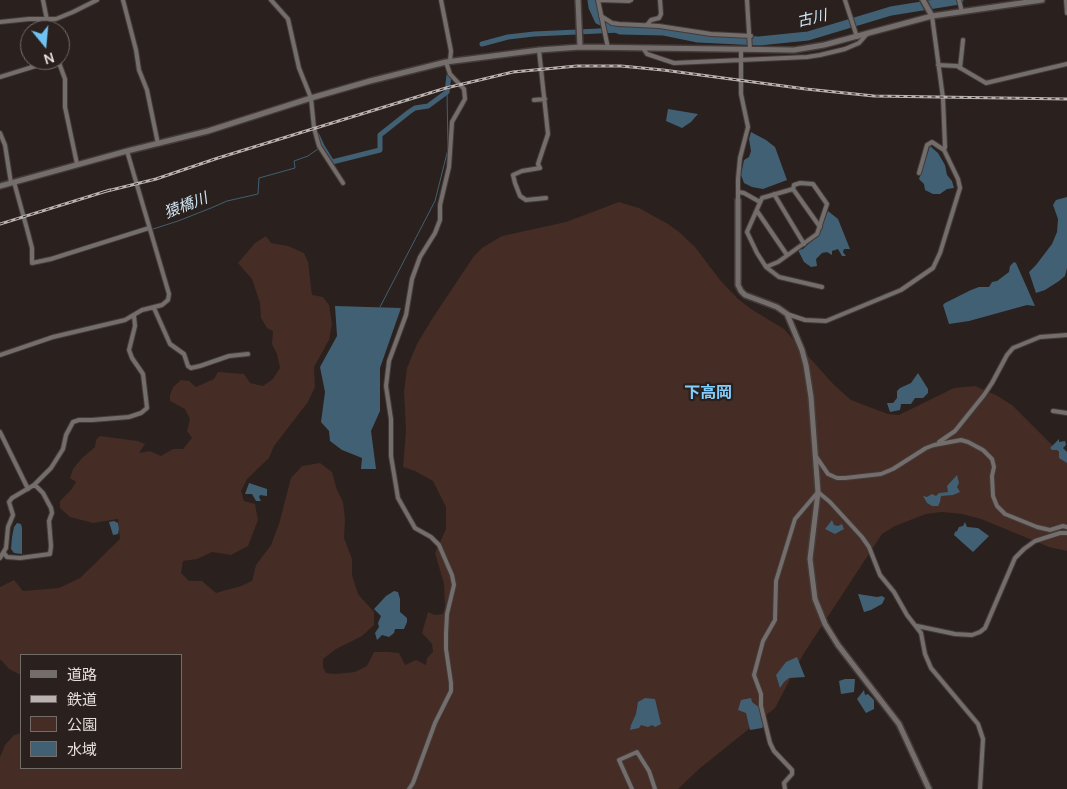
<!DOCTYPE html>
<html>
<head>
<meta charset="utf-8">
<style>
	body { margin:0 }
	#map { position:relative; width:1067px; height:789px; overflow:hidden; background:#2a201d; font-family:Manrope,"Noto Sans JP",sans-serif }
	canvas { display:block }
	.legend { position:absolute; left:20px; top:654px; width:162px; height:115px; box-sizing:border-box; background:#2a201d; border:1px solid #746c69; margin:0; padding:6px 9px; list-style:none; font-size:15px; color:#e4dddb }
	.legend li { display:flex; align-items:center; gap:10px; height:25px }
	.legend b { width:25px; border:1px solid #746c69 }
	.north { position:absolute; left:20px; top:20px; width:50px; height:50px; box-sizing:border-box; background:#2a201d; border:1px solid #746c69; border-radius:50%; rotate:163deg; font-size:14px; font-weight:700; line-height:20px; text-align:center; color:#e4dddb }
	.north::after { content:''; display:block; margin:auto; width:18px; height:22px; background:#70c2f4; clip-path:polygon(50% 0,100% 100%,50% 72%,0 100%) }
</style>
</head>
<body>
<div id="map">
<canvas width="1067" height="789"></canvas>
<ul class="legend">
<li><b style="height:6px;background:#736d6c"></b>道路</li>
<li><b style="height:6px;background:#bab2b0"></b>鉄道</li>
<li><b style="height:14px;background:#452c25"></b>公園</li>
<li><b style="height:14px;background:#416074"></b>水域</li>
</ul>
<div class="north">N</div>
</div>
<script>
const ctx = document.querySelector('canvas').getContext('2d');
ctx.lineJoin = 'round';
function paint(path, color) { ctx.fillStyle = color; ctx.fill(path, 'evenodd'); }
const shape = rows => new Path2D(rows.map(r => 'M' + r).join(''));
function trace(path, color, width, dash) { ctx.strokeStyle = color; ctx.lineWidth = width; ctx.lineCap = dash ? 'butt' : 'round'; ctx.setLineDash(dash || []); ctx.stroke(path); }
function write(font, color, halo, rows, align = 'center') {
  ctx.font = font + ' Manrope,"Noto Sans JP",sans-serif'; ctx.lineWidth = 4.5; ctx.setLineDash([]); ctx.textBaseline = 'middle'; ctx.strokeStyle = halo; ctx.fillStyle = color; for (const [text, x, y, turn = 0] of rows) {
    ctx.save(); ctx.translate(x, y); ctx.rotate((+turn || 0) * Math.PI / 180); ctx.textAlign = isNaN(turn) ? turn : align; if (halo) ctx.strokeText(text, 0, 0); ctx.fillText(text, 0, 0); ctx.restore();
  }
}
paint(shape([
	[619,202,639,208,668,224,679,232,695,247,720,280,737,298,751,309,784,329,834,385,851,400,888,414,899,415,954,388,975,386,996,395,1012,405,1067,460,1067,551,1049,547,981,519,962,514,942,512,926,514,895,526,882,534,804,653,775,708,699,769,678,789,0,789,0,757,5,745,14,735,21,733,21,768,181,768,181,655,21,655,21,675,9,669,0,659,0,587,14,580,23,591,59,588,80,578,120,539,118,519,93,523,70,517,60,508,60,501,71,490,76,482,70,478,73,469,82,458,95,447,96,440,100,436,138,441,145,444,139,453,150,451,161,456,173,449,183,449,192,438,187,431,190,419,185,409,170,401,170,395,173,387,181,380,189,381,196,387,214,379,218,372,244,374,250,383,263,386,273,379,280,368,277,354,272,344,273,331,267,328,261,318,260,303,252,279,238,263,255,243,266,236,271,243,288,246,304,253,308,262,312,295,323,297,329,305,332,324,329,340,314,367,315,387,308,402,274,446,269,458,247,479,241,491,244,501,255,504,258,520,248,546,231,555,212,552,197,559,183,561,181,573,189,581,202,581,216,593,241,586,252,581,256,565,271,545,279,524,291,478,302,466,320,463,332,472,337,490,343,502,345,519,344,538,352,559,352,575,358,594,374,612,374,625,362,636,336,649,323,659,323,667,326,673,335,674,355,672,367,666,374,652,389,652,399,653,405,665,416,660,426,665,427,658,433,652,432,644,422,633,428,612,435,615,443,614,445,607,444,584,435,553,446,529,446,507,433,481,415,471,403,467,406,431,404,392,407,368,417,344,432,319,474,256,482,248,502,236,566,222]
]), '#452c25');
paint(shape([
	[668,109,698,114,691,122,682,128,666,121],
	[751,132,766,140,775,147,787,180,763,189,752,187,744,183,741,175,744,160,749,157,751,151,749,139],
	[930,146,938,153,945,165,947,175,952,181,954,188,947,189,940,194,933,194,925,190,924,184,919,179],
	[1067,197,1067,268,1065,276,1059,281,1045,290,1036,293,1029,272,1036,265,1052,244,1057,232,1058,219,1053,205,1056,200],
	[828,211,838,219,850,249,844,249,843,252,846,256,842,256,838,249,832,251,832,255,827,252,822,253,816,259,817,266,811,267,804,262,798,250,803,249,819,234],
	[1014,262,1016,263,1035,306,1027,305,969,321,949,324,943,305,945,303,971,290,979,287,989,287,992,282,997,281,1009,272,1010,266],
	[335,306,401,308,380,368,380,411,371,431,376,469,361,469,362,458,342,450,330,441,329,431,321,422,325,392,320,367,337,336],
	[918,373,928,389,928,393,923,398,915,398,911,404,901,404,900,410,890,412,887,403,893,403,897,398,897,391,900,388,911,383],
	[1059,439,1059,442,1065,441,1066,445,1063,448,1067,452,1067,463,1059,458,1059,452,1057,450,1052,450,1050,448],
	[957,475,959,483,957,487,960,492,953,495,941,496,940,502,938,506,932,506,927,503,923,496,927,497,932,494,936,496,939,493,948,492,947,486],
	[249,483,267,489,267,496,260,495,259,497,261,501,256,501,252,494,245,494],
	[832,520,834,525,838,526,842,524,844,529,835,534,825,529],
	[114,521,118,523,119,529,118,534,113,535,109,522],
	[965,522,967,527,978,528,989,536,973,552,954,535,955,532,957,531,959,527,963,526],
	[17,523,21,524,22,528,22,554,14,553,11,549,12,537,14,527],
	[394,591,398,592,400,599,400,612,407,618,407,622,404,629,395,629,394,633,389,637,382,635,377,640,375,633,379,627,378,623,381,616,374,609,386,596],
	[858,594,877,597,882,596,885,598,882,604,871,610,864,612],
	[797,657,805,677,789,678,784,682,780,688,776,675,786,662],
	[845,679,855,679,854,692,841,694,839,681],
	[864,690,865,695,868,694,874,700,874,709,866,713,857,699],
	[645,698,655,699,661,724,655,727,652,725,648,727,641,725,639,728,630,730,631,725,636,714,638,702],
	[751,698,752,702,760,708,764,725,762,728,750,730,746,713,738,710,741,700]
]), '#416074');
trace(shape([
	[150,230,178,221,211,208,227,201,258,194,259,178,295,168,294,161,308,156,318,149],
	[380,307,435,201,448,149,447,92]
]), '#416074', 1);
trace(shape([
	[482,44,508,37,534,34,620,30],
	[317,135,322,146,332,162,380,150,380,135,409,112,415,108,428,106,447,92,449,75]
]), '#416074', 5);
trace(shape([
	[592,0,593,7,599,20,620,30,664,31,698,38,759,41,808,36,891,11,959,0]
]), '#416074', 9);
const minor = shape([
	[43,0,49,30],
	[123,0,136,50,139,70,147,90,158,144],
	[271,0,288,19,299,68,311,98,314,128,319,146,343,183],
	[441,0,451,51,450,61],
	[598,0,608,48],
	[598,0,629,1,631,0],
	[747,0,750,49],
	[845,0,857,37],
	[959,0,962,12],
	[1066,0,1067,13],
	[601,16,612,23,619,24,659,26,711,34,751,36],
	[932,16,943,98,945,147,944,150],
	[0,22,29,19,56,19,73,12,97,0],
	[647,25,651,20,659,18,661,14,660,0],
	[643,48,647,54,674,63,807,57,820,55,845,49,859,43,867,34],
	[539,50,548,134,538,164,540,168,522,171,513,175,515,183,520,196,526,200,546,198],
	[58,60,65,79,65,107,77,164],
	[938,65,957,66,986,83,1067,64],
	[960,68,963,40],
	[0,77,55,60],
	[534,100,545,99],
	[0,133,5,145,11,183],
	[14,182,27,229,32,248,32,263,51,259,149,228],
	[793,189,820,227],
	[739,192,744,193,760,202],
	[774,194,804,244],
	[738,200,738,179,740,158,748,127,741,94,741,49],
	[757,211,787,255],
	[766,267,778,262,817,234,827,204,813,184,800,183,794,185,793,189,762,198,747,232,757,253,766,267,779,277,822,287],
	[154,308,170,344,184,354,188,366,191,368,200,366,229,356,248,354],
	[787,314,805,320,826,321,901,290,933,268,940,253,960,188,958,179,944,150,932,142,927,145,919,173],
	[0,355,53,337,125,320,142,310,162,305,168,300,169,294,127,151],
	[1053,411,1067,413],
	[0,432,28,489],
	[939,442,955,431,984,395,992,383,1007,355,1013,348,1040,337,1067,335],
	[815,455,828,474,837,478,845,478,881,474,893,469,926,448,934,445,961,440,968,442,983,450,992,459,994,467,992,476,993,496,997,506,1005,514,1037,527,1050,530,1063,526,1067,527],
	[4,553,7,557,20,558,50,554,51,546,49,521,52,513,51,508,43,493,35,485],
	[0,558,6,548,8,527,13,515,9,502,12,498,34,485,51,468,63,449,66,435,73,422,79,420,92,420,129,417,141,413,147,408,143,374,132,358,129,350,135,326,134,316],
	[917,626,955,634,972,635,980,632,985,628,1015,558,1024,549,1035,541,1060,533,1067,533],
	[409,789,413,783,435,723,451,691,451,683,446,649,446,634,447,614,454,585,452,575,439,545,431,537,415,528,398,498,391,456,391,419,386,386,389,361,406,315,412,279,420,257,435,233,440,220,440,205,449,167,452,122,465,99,464,89,450,74,446,62],
	[632,789,619,760,637,752,649,771,655,789],
	[785,789,784,783,792,774,792,770,774,751,770,743,761,706,761,694,754,675,763,641,775,620,776,581,795,519,818,492,830,502,862,537,869,547,880,575,894,592,907,615,921,633,925,654,931,668,978,724,983,739,980,789]
]);
const tertiary = shape([
	[578,0,580,47],
	[923,0,932,16],
	[0,186,127,151,208,131,311,98,370,81,446,62,539,50,580,47,794,50,824,45,932,16,1042,0],
	[738,200,738,285,741,291,745,295,777,307,787,314,802,350,806,365,811,397,818,492,810,559,815,599,825,624,838,645,899,724,929,789]
]);
trace(minor, '#443a38', 6);
trace(tertiary, '#443a38', 8);
trace(minor, '#736d6c', 4);
trace(tertiary, '#736d6c', 5);
const rail = shape([
	[103,192,156,179,218,158,446,88,513,72,577,66,621,66,663,70,806,89,874,96,1067,99],
	[0,224,110,190]
]);
trace(rail, '#bab2b0', 3);
trace(rail, '#2a201d', 1, [4]);
write('italic 15px', '#d1e8f7', '#2a201d', [
	["古川",812,19,-13],
	["猿橋川",186,206,-21]
]);
write('bold 16px', '#83cefd', '#2a201d', [
	["下高岡",708,394]
]);
</script>
</body>
</html>
